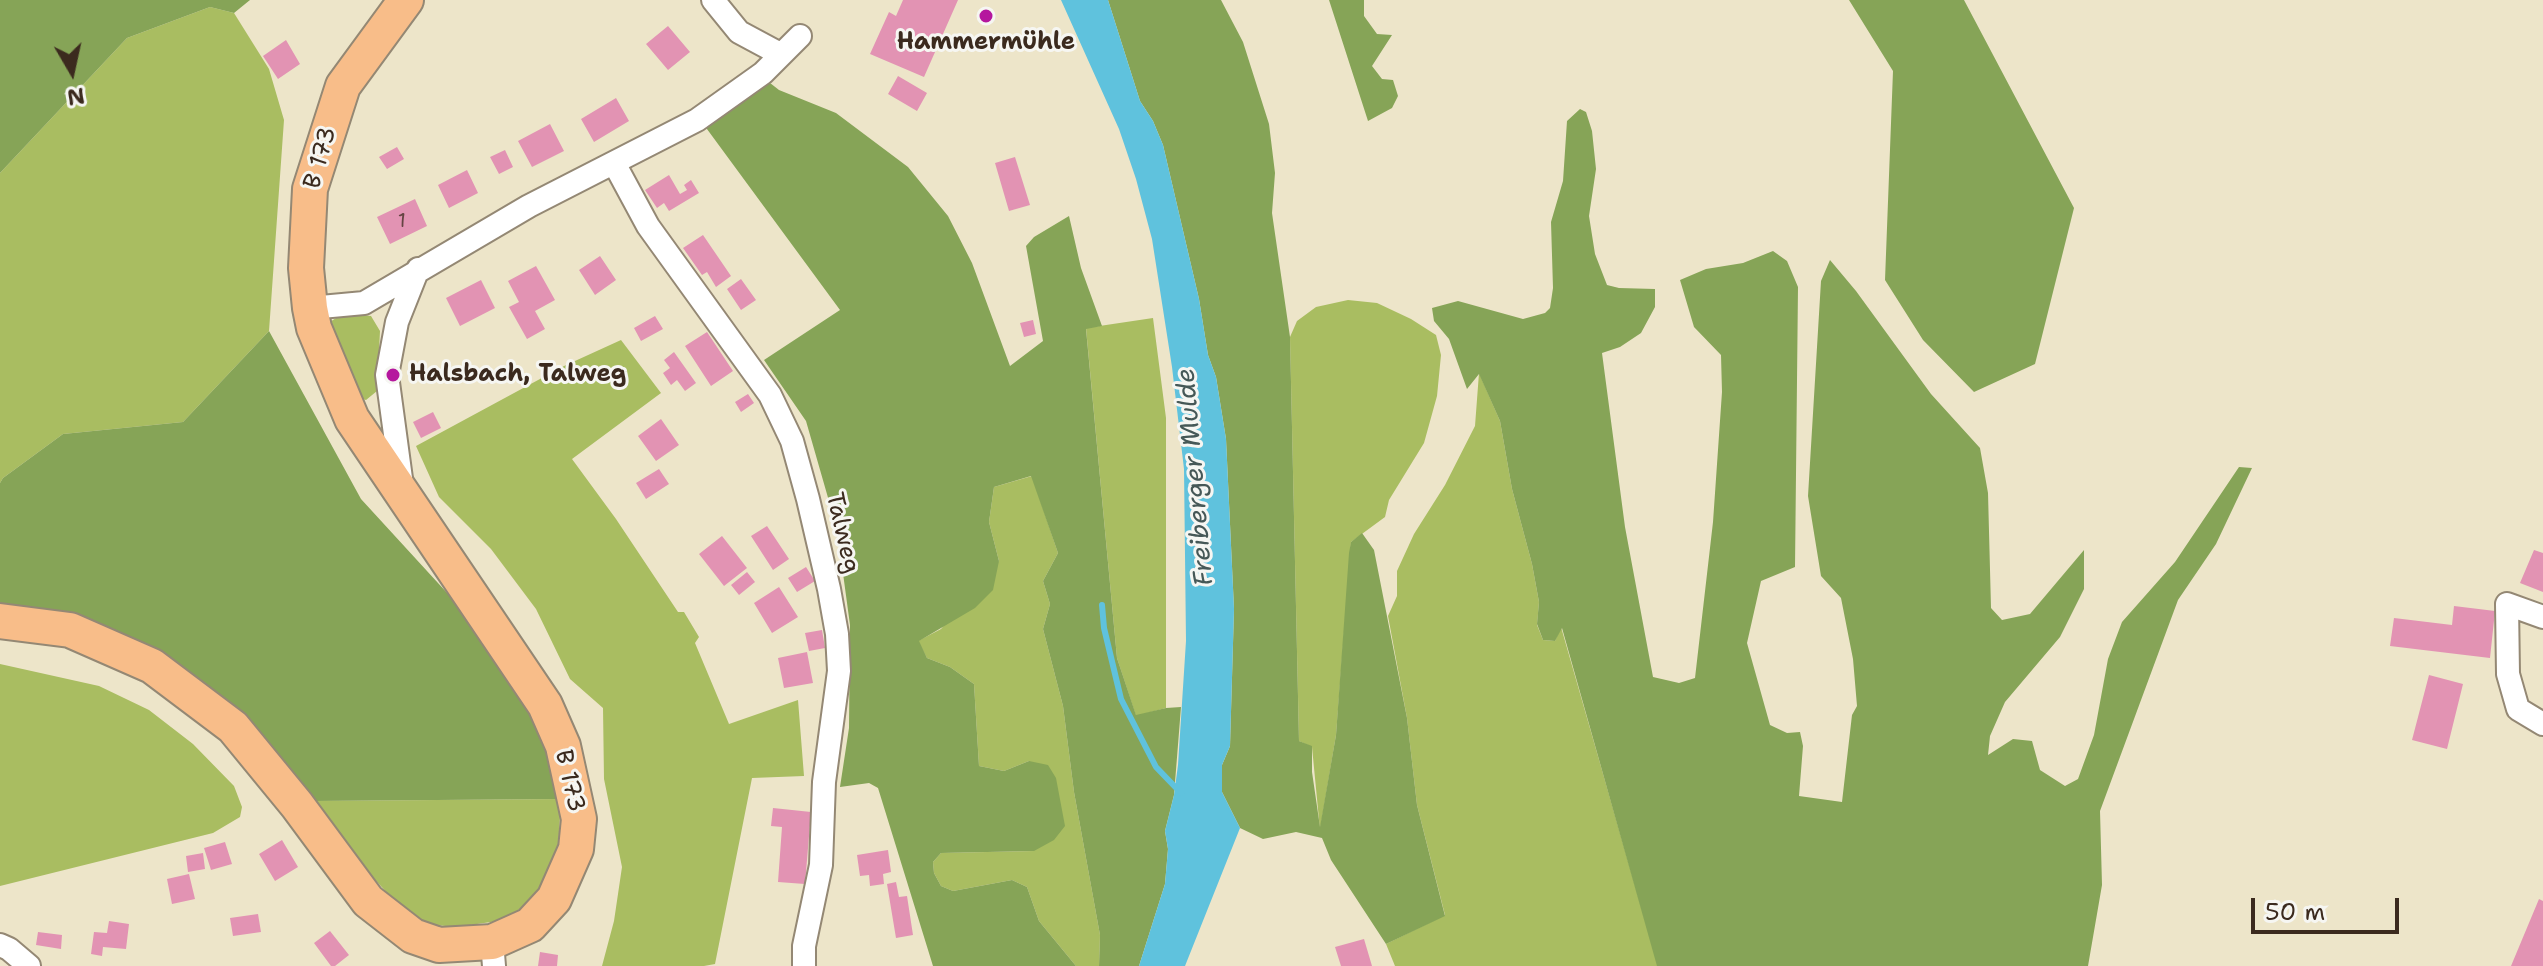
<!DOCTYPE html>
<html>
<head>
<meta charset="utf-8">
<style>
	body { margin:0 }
	#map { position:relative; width:2543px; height:966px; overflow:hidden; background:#ede5c9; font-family:"Shantell Sans",sans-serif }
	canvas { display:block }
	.north { position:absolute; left:32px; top:32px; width:80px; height:80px; -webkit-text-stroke:6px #f6f6f2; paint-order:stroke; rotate:171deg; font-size:22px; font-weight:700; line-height:32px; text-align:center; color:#3b2a1e }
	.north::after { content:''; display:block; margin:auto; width:28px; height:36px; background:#3b2a1e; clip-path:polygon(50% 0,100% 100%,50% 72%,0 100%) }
	.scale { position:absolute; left:2251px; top:898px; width:148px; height:36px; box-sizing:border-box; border:4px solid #3b2a1e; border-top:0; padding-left:10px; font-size:24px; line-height:28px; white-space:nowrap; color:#3b2a1e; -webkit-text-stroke:6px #f6f6f2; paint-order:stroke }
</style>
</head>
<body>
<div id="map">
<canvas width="2543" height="966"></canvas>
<div class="north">N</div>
<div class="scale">50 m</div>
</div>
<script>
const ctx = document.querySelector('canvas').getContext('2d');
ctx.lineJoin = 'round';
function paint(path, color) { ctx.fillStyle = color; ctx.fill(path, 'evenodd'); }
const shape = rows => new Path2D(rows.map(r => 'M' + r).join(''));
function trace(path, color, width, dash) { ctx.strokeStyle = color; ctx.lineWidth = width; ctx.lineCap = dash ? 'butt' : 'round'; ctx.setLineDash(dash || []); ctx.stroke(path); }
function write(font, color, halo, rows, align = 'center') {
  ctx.font = font + ' "Shantell Sans",sans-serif'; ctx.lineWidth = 6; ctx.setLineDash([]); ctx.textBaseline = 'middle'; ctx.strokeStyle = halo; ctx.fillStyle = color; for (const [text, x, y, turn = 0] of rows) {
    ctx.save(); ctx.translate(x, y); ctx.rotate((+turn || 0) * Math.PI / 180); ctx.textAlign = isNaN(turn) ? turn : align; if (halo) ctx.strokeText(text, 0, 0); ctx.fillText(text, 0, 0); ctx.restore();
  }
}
paint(shape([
	[210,7,234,13,269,69,284,120,269,331,183,422,63,434,3,478,0,483,0,173,127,38],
	[1348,300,1377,303,1411,319,1436,335,1441,355,1437,396,1424,443,1389,500,1385,517,1351,542,1336,735,1320,830,1312,747,1299,741,1290,337,1297,321,1316,307],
	[362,315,371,316,380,331,377,391,366,400,359,398,330,322,336,318],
	[1153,318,1166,418,1166,708,1136,716,1117,658,1086,328],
	[621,340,661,393,572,459,616,519,678,612,684,612,699,637,695,643,729,724,798,700,804,776,752,778,715,964,704,966,602,966,614,921,622,867,604,779,603,708,570,679,536,609,491,549,439,497,416,446,564,366],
	[1479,373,1500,421,1512,489,1532,564,1539,602,1537,625,1543,640,1555,641,1561,627,1658,966,1395,966,1386,944,1445,915,1417,805,1407,718,1388,616,1397,596,1397,571,1414,534,1445,485,1475,426],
	[1032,476,1058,553,1043,581,1050,604,1043,629,1063,706,1074,792,1100,935,1099,966,1076,966,1039,921,1027,887,1012,880,953,891,941,886,934,873,933,862,941,853,1034,851,1029,761,1004,771,979,766,974,684,950,667,927,658,918,641,941,629,999,561,989,522,994,487],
	[0,664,99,686,149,710,193,744,234,786,242,807,240,817,213,833,0,886],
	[561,799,558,852,548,877,532,898,515,913,498,921,456,927,435,925,416,918,400,907,358,861,314,801]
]), '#a9bd61');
paint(shape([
	[0,0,250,0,234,13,210,7,127,38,0,173],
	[1108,0,1221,0,1243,42,1269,124,1275,173,1272,213,1290,337,1299,741,1312,746,1312,772,1320,827,1336,735,1349,553,1351,542,1362,533,1374,550,1407,718,1417,805,1445,916,1386,944,1331,860,1322,838,1296,832,1263,839,1240,828,1222,792,1222,765,1230,746,1234,609,1226,439,1216,377,1208,355,1199,299,1163,145,1153,121,1140,101],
	[1329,0,1364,0,1364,16,1377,34,1392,35,1372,66,1382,79,1393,80,1398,96,1392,108,1368,121],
	[1849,0,1964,0,2074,208,2035,364,1974,392,1923,340,1885,280,1893,71],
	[756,72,779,90,836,113,908,167,948,216,972,263,1010,366,1043,341,1026,246,1034,237,1069,216,1081,268,1102,326,1086,329,1117,658,1136,715,1166,708,1181,707,1174,795,1165,831,1168,849,1165,884,1139,966,1099,966,1100,935,1074,792,1063,706,1043,629,1050,604,1043,581,1058,553,1031,476,994,487,989,522,999,561,993,590,975,608,919,641,927,658,950,667,974,684,979,766,1004,771,1029,761,1048,765,1056,778,1065,826,1054,840,1034,851,941,853,933,862,934,873,941,886,953,891,1012,880,1027,887,1039,921,1076,966,933,966,878,788,869,783,840,787,849,728,850,625,837,529,806,421,764,360,840,310,693,110],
	[1580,109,1586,112,1592,131,1596,169,1589,216,1595,254,1607,285,1619,288,1655,289,1655,307,1641,333,1620,347,1602,353,1625,527,1653,677,1679,683,1695,678,1713,522,1722,392,1721,355,1694,327,1680,280,1706,269,1743,263,1773,251,1787,261,1798,287,1795,567,1761,581,1747,643,1770,725,1787,733,1800,732,1803,746,1799,796,1842,802,1852,715,1857,706,1853,659,1841,598,1821,576,1808,496,1821,281,1830,260,1856,291,1931,394,1980,448,1988,493,1991,608,2002,620,2030,614,2084,550,2084,589,2060,637,2005,702,1990,736,1988,755,2013,739,2032,741,2040,770,2065,786,2078,779,2094,735,2108,659,2122,622,2175,562,2239,467,2252,468,2216,544,2178,600,2100,811,2102,885,2088,966,1657,966,1562,628,1555,641,1543,640,1537,624,1539,602,1532,564,1512,489,1500,421,1479,374,1467,389,1449,339,1434,321,1432,308,1458,301,1523,319,1545,313,1550,308,1553,288,1551,222,1563,181,1567,121],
	[269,331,361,499,460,607,542,733,561,799,314,801,157,653,59,611,0,604,0,483,3,478,63,434,183,422]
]), '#86a457');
paint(shape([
	[1061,0,1108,0,1140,101,1153,121,1163,145,1199,299,1208,355,1216,377,1226,439,1234,609,1230,746,1222,765,1222,792,1240,828,1185,966,1139,966,1165,884,1168,849,1165,831,1174,795,1178,765,1186,641,1184,469,1172,367,1152,239,1136,179,1119,129]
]), '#5fc2dd');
trace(shape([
	[1102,605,1104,628,1121,699,1156,767,1181,793]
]), '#5fc2dd', 6);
paint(shape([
	[903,0,958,0,924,77,870,54,889,12,896,16],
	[668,26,690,52,668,70,646,44],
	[286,40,300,64,278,79,263,56],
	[898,76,927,93,917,111,888,94],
	[616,98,629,121,594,142,581,119],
	[550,124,564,151,532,167,518,141],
	[397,147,404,159,387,169,379,157],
	[505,150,513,167,499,174,490,157],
	[1015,157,1030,205,1009,211,995,163],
	[467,170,478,193,449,208,438,185],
	[669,175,680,194,687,190,684,185,691,180,699,193,669,211,664,203,657,208,645,190],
	[415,199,427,226,390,244,377,217],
	[703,235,731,276,716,287,707,272,702,275,683,248],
	[600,256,616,280,595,295,579,270],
	[536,266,555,300,535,311,545,329,527,339,509,307,519,302,508,281],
	[741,279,756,300,741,310,727,289],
	[481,280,495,308,460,326,446,298],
	[655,316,663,329,641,341,634,328],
	[1033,320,1036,334,1024,337,1020,323],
	[707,332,733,371,711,386,685,346],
	[674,352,696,383,685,391,677,380,671,385,663,373,670,368,664,360],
	[748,394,754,403,741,412,735,402],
	[433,412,441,428,421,438,413,422],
	[661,419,679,445,656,461,638,436],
	[659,469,669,484,646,499,636,483],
	[767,526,789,559,773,570,751,536],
	[722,536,747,568,724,586,699,554],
	[2534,550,2543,553,2543,592,2520,583],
	[806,567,815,581,797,592,788,578],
	[747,572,755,582,739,595,731,585],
	[779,587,798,617,772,633,754,603],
	[2454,606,2495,611,2490,658,2390,646,2394,618,2452,625],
	[822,630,825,648,809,651,805,633],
	[807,652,813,683,784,688,778,658],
	[2429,675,2463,684,2447,749,2412,740],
	[773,808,811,812,805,884,778,882,782,827,771,826],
	[282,840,298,867,275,881,259,854],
	[225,842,232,864,211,870,204,848],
	[888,850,891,872,883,874,884,884,870,886,869,875,860,876,857,855],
	[203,853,205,869,188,872,186,856],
	[189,874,195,899,172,904,167,879],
	[896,882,899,897,907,896,913,935,896,938,887,884],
	[2539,899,2543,901,2543,966,2511,966],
	[258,914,261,932,233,936,230,918],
	[109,921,129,924,126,949,103,947,102,956,91,954,94,932,107,933],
	[330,931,349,955,335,966,331,966,314,943],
	[38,932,62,935,61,949,36,945],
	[1364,939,1372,966,1341,966,1335,947],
	[540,952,558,955,557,966,538,966]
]), '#e293b3');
const street = shape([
	[713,0,739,32,780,54],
	[614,163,648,226,770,395,792,441,808,499,829,589,837,634,839,671,824,782,821,865,804,946,804,966],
	[310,308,364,303,529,206,697,120,763,73,800,36],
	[402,486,387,375,397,322,418,269],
	[2543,617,2507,604,2508,674,2518,709,2543,724],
	[492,942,494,966],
	[0,945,9,949,29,966]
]);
const primary = shape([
	[0,621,70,630,152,666,233,727,297,805,368,901,413,936,439,945,492,942,530,925,554,899,576,849,579,819,563,746,545,705,352,419,314,328,310,308,306,268,310,189,343,86,406,0]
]);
trace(street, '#948874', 26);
trace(primary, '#948874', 38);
trace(street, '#fff', 22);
trace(primary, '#f8bd89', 34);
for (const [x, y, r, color] of [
	[986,16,8,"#b5179e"],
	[393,375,8,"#b5179e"]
]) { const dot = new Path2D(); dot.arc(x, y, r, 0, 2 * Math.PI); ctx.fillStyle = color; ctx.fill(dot); trace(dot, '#f6f6f2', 3); }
write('20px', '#654443', null, [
	["1",402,222]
]);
write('bold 24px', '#3b2a1e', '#f6f6f2', [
	["Hammermühle",986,43],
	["Halsbach, Talweg",409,375,"left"]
]);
write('24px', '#3b2a1e', '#f6f6f2', [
	["B 173",321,158,-74],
	["Talweg",842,533,77],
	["B 173",569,781,77]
]);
write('italic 26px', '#465857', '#f6f6f2', [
	["Freiberger Mulde",1196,477,-95]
]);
</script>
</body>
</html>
